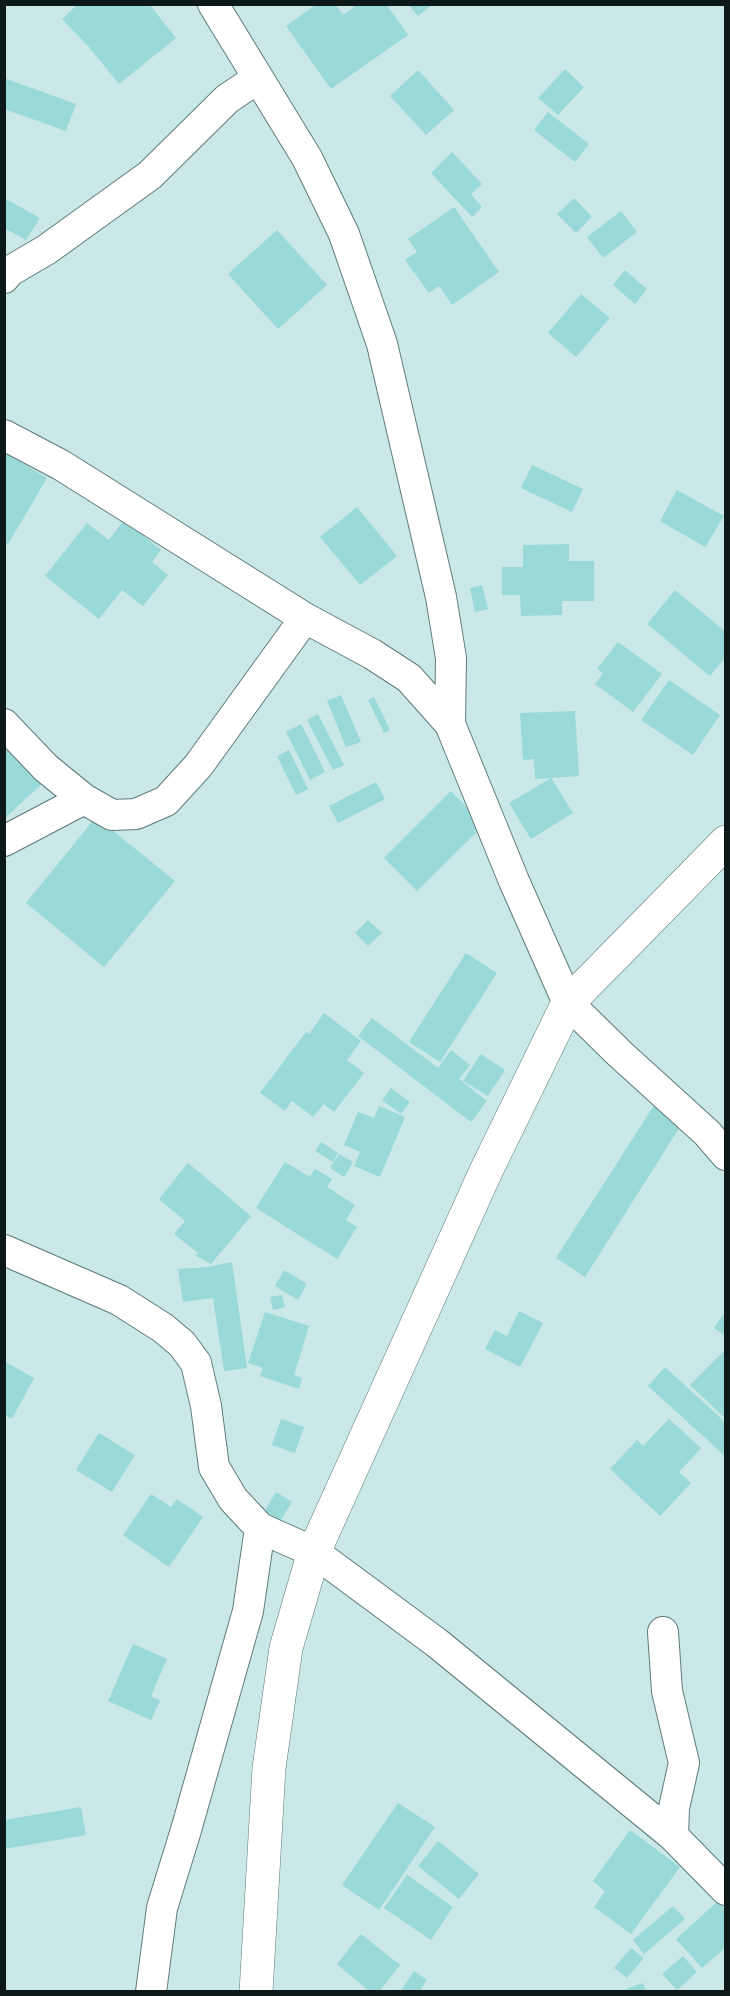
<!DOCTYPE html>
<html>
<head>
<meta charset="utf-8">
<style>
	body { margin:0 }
	#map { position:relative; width:730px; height:1996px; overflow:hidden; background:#c9e8e7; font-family:Karla,sans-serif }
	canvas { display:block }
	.frame { position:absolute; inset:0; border:6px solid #0d1818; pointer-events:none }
</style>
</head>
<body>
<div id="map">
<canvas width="730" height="1996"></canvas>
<div class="frame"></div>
</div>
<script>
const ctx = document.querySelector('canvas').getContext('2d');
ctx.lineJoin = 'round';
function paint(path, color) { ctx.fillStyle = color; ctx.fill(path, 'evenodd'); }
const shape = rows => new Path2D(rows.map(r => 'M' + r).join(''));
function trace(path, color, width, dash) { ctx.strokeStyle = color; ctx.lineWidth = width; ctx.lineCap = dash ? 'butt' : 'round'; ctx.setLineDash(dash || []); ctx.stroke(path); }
paint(shape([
	[78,4,149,4,176,38,119,84,88,46,62,19],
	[317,4,335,4,343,15,358,4,386,4,408,35,331,89,286,26],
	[408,4,433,4,418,16],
	[565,69,584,87,558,115,538,98],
	[418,70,454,110,426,135,390,96],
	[4,78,76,104,66,131,4,109],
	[548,112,589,144,575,162,534,130],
	[452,152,482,184,471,194,482,207,472,217,431,173],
	[4,198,40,218,26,240,4,228],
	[574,198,592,217,576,233,557,214],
	[454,207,499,272,452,305,439,286,429,293,405,260,417,252,408,239],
	[621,211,637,232,603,258,587,237],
	[277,230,327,285,278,329,228,274],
	[625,270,647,289,635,304,613,285],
	[581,294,610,318,576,357,548,333],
	[7,454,47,478,8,544,4,542,4,458],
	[532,465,583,489,572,512,521,488],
	[677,490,724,516,705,547,660,521],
	[357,507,397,556,360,585,320,537],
	[124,520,161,550,152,562,168,575,143,606,122,590,99,619,45,576,87,523,109,540],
	[569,544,569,561,594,561,594,601,562,601,562,615,521,616,520,595,502,595,502,567,523,567,523,545],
	[482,585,488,609,475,612,470,588],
	[675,590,726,632,726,657,710,676,647,624],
	[618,642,662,674,633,712,595,684,603,673,597,669],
	[669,680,720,715,693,755,641,720],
	[341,695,361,742,346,747,327,701],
	[374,697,390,730,384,733,368,700],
	[575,711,579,776,551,778,573,813,531,839,509,803,551,778,535,779,534,759,523,760,520,713],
	[318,714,344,765,333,770,307,720],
	[301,724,325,772,310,780,286,732],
	[5,738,45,781,5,818],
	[289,750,308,789,296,795,277,756],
	[376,782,385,799,338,823,329,806],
	[451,791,484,825,417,891,384,858],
	[96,817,175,881,104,967,26,903],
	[368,920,382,933,368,946,355,933],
	[466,953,497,973,440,1062,409,1042],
	[324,1013,361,1041,347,1060,364,1073,334,1112,324,1104,313,1117,292,1101,285,1111,260,1093,306,1032,309,1034],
	[372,1018,438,1068,451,1050,470,1065,459,1079,487,1101,471,1122,358,1036],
	[481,1054,505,1070,488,1096,463,1081],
	[391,1088,410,1102,401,1114,382,1100],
	[655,1104,683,1122,585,1277,556,1258],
	[379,1106,405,1117,380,1177,354,1166,360,1152,344,1145,358,1112,374,1118],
	[321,1142,338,1153,333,1162,315,1151],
	[339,1154,353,1162,344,1177,330,1168],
	[285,1162,310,1177,315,1169,332,1179,327,1187,355,1205,346,1220,357,1227,337,1259,256,1208],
	[188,1163,251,1216,211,1264,196,1256,198,1253,174,1234,185,1221,159,1199],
	[232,1262,247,1368,224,1371,213,1298,183,1302,178,1269,208,1267],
	[284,1270,307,1284,298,1300,275,1286],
	[282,1295,285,1307,273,1310,270,1297],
	[519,1311,543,1323,520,1367,485,1349,495,1330,507,1336],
	[265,1312,309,1326,294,1375,302,1378,299,1389,260,1376,263,1368,248,1363],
	[723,1315,726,1317,726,1336,714,1328],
	[726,1349,726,1419,690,1385],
	[4,1361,34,1378,12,1419,4,1415],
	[665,1367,726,1423,726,1457,648,1386],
	[281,1419,304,1427,295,1453,272,1445],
	[669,1419,701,1448,679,1472,691,1483,660,1516,610,1469,637,1440,643,1446],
	[99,1433,135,1455,112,1492,76,1470],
	[276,1492,292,1502,280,1521,264,1512],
	[151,1494,171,1507,177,1499,203,1517,169,1567,123,1535],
	[133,1644,167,1659,151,1696,160,1701,151,1720,108,1701],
	[398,1803,435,1827,379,1910,342,1885],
	[81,1807,86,1835,4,1849,4,1820],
	[630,1830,680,1867,631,1934,594,1907,605,1891,593,1881],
	[438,1841,479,1874,459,1899,418,1866],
	[407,1875,453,1907,431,1940,384,1908],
	[718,1901,726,1910,726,1951,724,1949,702,1968,676,1939],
	[673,1906,685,1919,644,1954,633,1940],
	[361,1934,400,1965,379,1992,370,1992,337,1964],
	[631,1948,644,1958,627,1978,614,1968],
	[683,1956,697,1972,677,1990,662,1974],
	[414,1971,427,1980,419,1992,400,1992],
	[643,1983,646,1992,621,1992,621,1991]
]), '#99d9d7');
const street = shape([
	[213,4,307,158,344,234,382,344,441,597,451,658,450,724,514,881,568,1003,620,1054,707,1133,726,1155],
	[4,278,10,271,46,250,150,175,227,99,258,78],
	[4,435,61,465,305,618,372,654,409,678,450,724],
	[4,724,46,768,84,799,112,815,136,814,166,801,198,766,305,618],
	[4,841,84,799],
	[4,1250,119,1300,163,1328,182,1344,196,1363,206,1406,214,1467,233,1499,260,1528,314,1552,437,1643,673,1836,726,1890],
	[663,1632,667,1691,684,1763,674,1808,673,1836],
	[151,1992,162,1908,186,1830,248,1611,260,1528]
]);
const secondary = shape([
	[256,1992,269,1768,286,1648,314,1552,486,1171,568,1003,726,842]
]);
trace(street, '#5f7b7a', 32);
trace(secondary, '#5f7b7a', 34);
trace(street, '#fff', 30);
trace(secondary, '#fff', 33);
</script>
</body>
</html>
